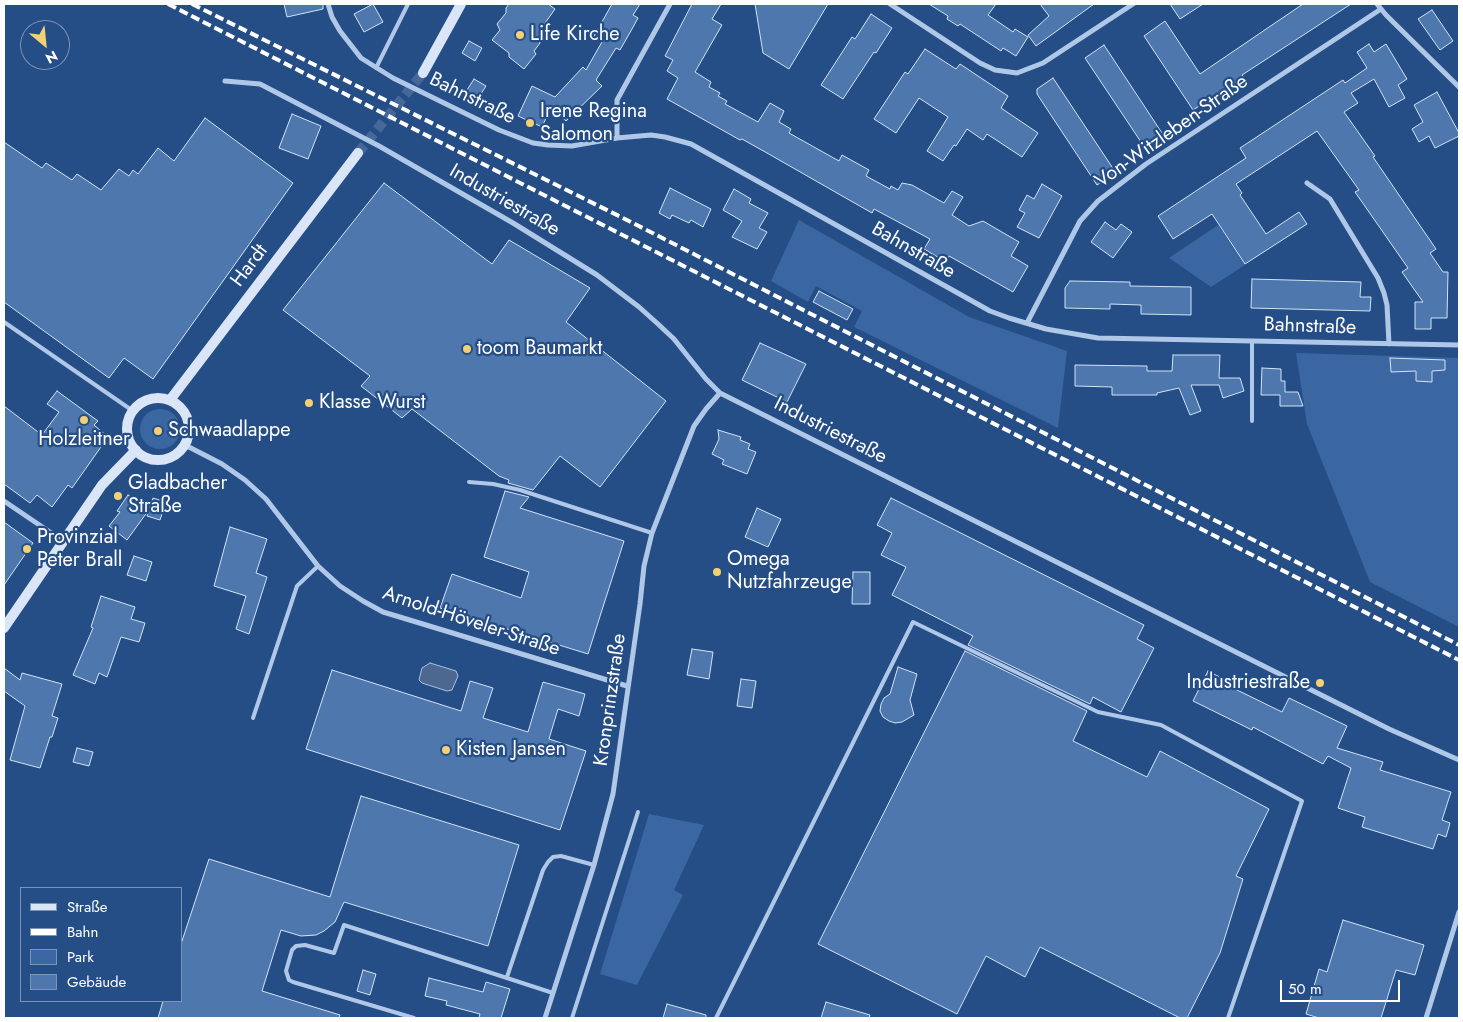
<!DOCTYPE html>
<html>
<head>
<meta charset="utf-8">
<style>
	body { margin:0 }
	#map { position:relative; width:1463px; height:1022px; overflow:hidden; background:#254d86; font-family:Jost,sans-serif }
	canvas { display:block }
	.frame { position:absolute; inset:0; border:5px solid #fff; pointer-events:none }
	.legend { position:absolute; left:20px; top:887px; width:162px; height:115px; box-sizing:border-box; background:#254d86; border:1px solid #7c94b6; margin:0; padding:6px 9px; list-style:none; font-size:15px; color:#fff }
	.legend li { display:flex; align-items:center; gap:10px; height:25px }
	.legend b { width:25px; border:1px solid #7c94b6 }
	.north { position:absolute; left:20px; top:20px; width:50px; height:50px; box-sizing:border-box; background:#254d86; border:1px solid #7c94b6; border-radius:50%; rotate:152deg; font-size:14px; font-weight:700; line-height:20px; text-align:center; color:#fff }
	.north::after { content:''; display:block; margin:auto; width:18px; height:22px; background:#f2d074; clip-path:polygon(50% 0,100% 100%,50% 72%,0 100%) }
	.scale { position:absolute; left:1280px; top:980px; width:120px; height:22px; box-sizing:border-box; border:2px solid #fff; border-top:0; padding-left:6px; font-size:15px; line-height:18px; white-space:nowrap; color:#fff; -webkit-text-stroke:4px #254d86; paint-order:stroke }
</style>
</head>
<body>
<div id="map">
<canvas width="1463" height="1022"></canvas>
<div class="frame"></div>
<ul class="legend">
<li><b style="height:6px;background:#dae6f7"></b>Straße</li>
<li><b style="height:6px;background:#fff"></b>Bahn</li>
<li><b style="height:14px;background:#3a67a2"></b>Park</li>
<li><b style="height:14px;background:#4e77ad"></b>Gebäude</li>
</ul>
<div class="north">N</div>
<div class="scale">50 m</div>
</div>
<script>
const ctx = document.querySelector('canvas').getContext('2d');
ctx.lineJoin = 'round';
function paint(path, color) { ctx.fillStyle = color; ctx.fill(path, 'evenodd'); }
const shape = rows => new Path2D(rows.map(r => 'M' + r).join(''));
function trace(path, color, width, dash) { ctx.strokeStyle = color; ctx.lineWidth = width; ctx.lineCap = dash ? 'butt' : 'round'; ctx.setLineDash(dash || []); ctx.stroke(path); }
function write(font, color, halo, rows, align = 'center') {
  ctx.font = font + ' Jost,sans-serif'; ctx.lineWidth = 4.5; ctx.setLineDash([]); ctx.textBaseline = 'middle'; ctx.strokeStyle = halo; ctx.fillStyle = color; for (const [text, x, y, turn = 0] of rows) {
    ctx.save(); ctx.translate(x, y); ctx.rotate((+turn || 0) * Math.PI / 180); ctx.textAlign = isNaN(turn) ? turn : align; if (halo) ctx.strokeText(text, 0, 0); ctx.fillText(text, 0, 0); ctx.restore();
  }
}
paint(shape([
	[799,220,969,317,1067,351,1058,428,854,327,862,311,816,286,808,302,771,281],
	[1218,225,1245,265,1211,287,1169,258],
	[1296,353,1459,358,1459,627,1370,582,1307,424],
	'140 429a20 20 0 1 1 40 0a20 20 0 1 1-40 0Z',
	[649,814,704,825,674,890,683,895,637,985,600,974]
]), '#3a67a2');
const water = shape([
	[430,663,456,671,458,676,452,690,447,691,422,683,419,680,422,668,430,663]
]);
paint(water, '#4c6891');
trace(water, '#a4c3e9', 1);
const building = shape([
	[284,4,323,4,323,9,287,17,284,4],
	[373,4,383,22,364,32,354,14,373,4],
	[509,4,548,4,555,9,543,26,546,32,541,38,540,43,534,51,536,54,524,69,509,57,509,53,492,40,500,30,497,24,506,13,506,8,509,4],
	[612,4,640,4,633,15,638,18,632,29,620,50,616,48,596,80,602,86,566,121,551,107,542,127,518,116,532,86,555,97,583,67,586,70,603,40,594,36,612,4],
	[692,4,721,4,712,19,722,25,695,72,711,82,709,87,720,93,718,96,727,101,725,104,758,122,770,103,784,111,779,122,791,129,789,133,839,161,842,155,869,170,866,176,890,189,891,186,898,190,902,183,912,185,944,203,952,191,963,197,952,215,969,226,983,221,1019,242,1011,256,1028,266,1013,292,949,256,946,262,924,249,930,239,874,209,872,213,767,153,742,139,740,140,667,99,678,78,667,71,673,60,665,56,692,4],
	[755,4,828,4,789,69,763,53,755,4],
	[929,4,996,4,988,15,1013,32,1015,29,1028,37,1016,56,1003,48,1001,51,960,24,958,26,947,19,948,16,929,4],
	[1040,4,1094,4,1036,46,1028,35,1049,16,1040,4],
	[1170,4,1203,4,1180,19,1170,4],
	[1303,4,1351,4,1242,75,1244,77,1193,110,1144,36,1165,21,1200,74,1303,4],
	[1432,10,1453,41,1440,50,1418,19,1432,10],
	[871,14,892,28,876,53,874,52,843,99,821,85,852,37,855,39,871,14],
	[469,41,482,48,475,61,462,53,469,41],
	[1369,44,1374,52,1386,44,1407,79,1398,85,1405,98,1389,107,1374,79,1351,93,1358,103,1344,112,1375,156,1373,157,1436,249,1430,253,1443,272,1448,272,1447,318,1431,318,1431,329,1415,329,1415,302,1423,302,1402,272,1408,268,1355,192,1359,190,1317,131,1236,184,1242,193,1240,195,1266,234,1299,212,1307,224,1245,264,1212,214,1173,239,1158,216,1246,158,1240,148,1343,80,1345,83,1367,68,1357,52,1369,44],
	[1104,45,1162,133,1143,145,1085,58,1104,45],
	[925,49,956,69,960,64,1008,96,1001,108,1038,133,1022,157,987,134,983,140,967,129,956,146,954,145,943,161,927,151,948,117,919,98,896,133,874,119,905,72,908,74,925,49],
	[1053,78,1116,173,1097,185,1037,94,1037,89,1053,78],
	[474,79,486,86,477,100,465,93,474,79],
	[1437,92,1459,133,1459,136,1435,148,1429,136,1419,142,1412,129,1423,122,1414,105,1437,92],
	[292,114,321,126,308,159,279,148,292,114],
	[205,118,293,183,153,379,124,358,109,378,4,302,4,142,42,168,46,163,72,180,77,174,101,190,119,169,129,176,133,170,138,174,158,148,174,161,205,118],
	[384,183,492,264,509,240,590,288,566,322,666,401,600,487,560,456,533,490,508,483,509,480,499,476,412,409,402,418,361,386,370,376,283,310,384,183],
	[1042,184,1062,196,1039,238,1017,227,1025,213,1019,210,1027,195,1034,199,1042,184],
	[670,188,711,209,703,227,691,220,689,223,672,215,670,219,659,213,670,188],
	[734,189,751,199,749,203,768,213,759,228,767,232,757,249,732,237,742,221,723,210,734,189],
	[1105,222,1116,230,1121,224,1132,232,1113,258,1091,242,1105,222],
	[1252,279,1361,282,1360,297,1371,297,1370,311,1251,308,1252,279],
	[1070,281,1130,282,1130,286,1191,287,1191,315,1141,314,1141,305,1110,304,1110,309,1065,308,1065,288,1070,281],
	[819,291,853,309,847,320,813,302,819,291],
	[760,343,806,364,787,402,742,380,760,343],
	[1173,355,1220,355,1219,378,1240,378,1244,391,1223,398,1219,385,1191,385,1201,411,1190,415,1179,388,1157,393,1157,395,1112,395,1112,387,1075,386,1075,365,1147,366,1147,371,1172,371,1173,355],
	[1390,358,1445,360,1445,370,1432,371,1432,382,1416,381,1416,371,1391,372,1390,358],
	[1262,368,1281,369,1281,381,1285,381,1285,392,1298,392,1303,406,1280,406,1280,395,1261,395,1262,368],
	[57,391,98,421,94,425,108,437,72,488,68,485,52,507,37,495,30,503,4,484,4,406,42,435,59,412,47,404,57,391],
	[718,430,741,437,740,440,750,444,748,449,756,452,747,474,722,464,724,460,712,454,719,439,718,430],
	[505,491,529,497,520,508,624,541,588,654,440,608,452,574,521,598,529,572,484,557,505,491],
	[128,495,149,509,153,498,166,502,160,520,147,516,148,511,127,540,109,526,120,512,117,511,128,495],
	[891,498,1144,625,1137,639,1154,648,1121,712,1093,697,1090,704,968,645,973,636,892,595,906,567,881,555,892,533,877,525,891,498],
	[757,508,781,519,768,547,745,537,757,508],
	[4,522,33,543,4,585,4,522],
	[230,527,267,539,256,573,267,577,249,634,236,629,246,596,214,586,230,527],
	[134,556,152,562,146,581,127,575,134,556],
	[853,572,870,572,870,604,852,604,853,572],
	[101,596,135,607,131,619,145,623,139,642,121,637,107,677,99,673,95,684,73,675,93,628,91,627,101,596],
	[692,649,713,652,709,679,687,675,692,649],
	[965,651,1087,711,1073,741,1147,777,1160,751,1269,809,1236,876,1243,879,1220,953,1187,1018,1180,1018,1040,947,1025,977,986,956,957,1014,818,944,965,651],
	[898,667,917,674,910,700,914,715,902,722,895,723,889,721,883,717,880,711,881,704,884,698,890,694,898,667],
	[4,668,20,680,22,673,62,684,52,716,58,718,52,737,50,737,40,768,10,760,25,706,4,691,4,668],
	[332,670,461,711,470,681,493,688,483,718,528,732,543,682,585,694,579,716,558,709,549,739,586,751,560,830,306,749,332,670],
	[1208,671,1235,685,1233,688,1282,712,1289,698,1347,726,1337,748,1383,762,1380,770,1451,792,1442,820,1450,823,1446,837,1438,834,1433,849,1362,827,1365,817,1338,808,1351,768,1328,756,1323,764,1253,727,1252,730,1193,701,1208,671],
	[741,679,756,681,752,708,737,706,741,679],
	[77,748,93,752,89,766,73,762,77,748],
	[361,796,519,845,488,946,344,902,335,922,324,931,316,935,301,936,281,930,262,991,340,1015,339,1018,158,1018,163,1001,181,1001,181,944,209,859,330,897,361,796],
	[1343,920,1424,945,1415,975,1396,970,1381,1018,1319,1018,1306,1014,1319,969,1327,972,1343,920],
	[363,970,376,974,370,995,357,991,363,970],
	[429,978,483,992,486,982,510,989,501,1018,479,1018,480,1014,446,1005,447,1001,425,996,429,978],
	[826,1002,870,1015,869,1018,821,1018,826,1002],
	[667,1004,706,1015,706,1018,663,1018,667,1004]
]);
paint(building, '#4e77ad');
trace(building, '#d3e3f6', 1);
trace(shape([
	[358,153,423,73]
]), '#466898', 10, [10, 5]);
trace(shape([
	[376,68,408,4],
	[4,322,133,411],
	[1252,341,1252,421],
	[469,482,493,484,520,490,652,533],
	[253,718,297,586,318,566],
	[507,977,543,870,548,862,553,857,561,856,594,865],
	[414,1018,293,982,289,980,286,971,292,950,296,946,305,945,334,953,344,925,553,993],
	[572,1018,638,812],
	[716,1018,913,622,1098,712,1161,725,1302,801,1228,1018]
]), '#b0c8e8', 4);
trace(shape([
	[328,4,332,17,340,31,361,58,393,78,499,130,533,143,548,145,572,146,617,138,651,135,665,137,691,144,990,311,1009,318,1046,329,1098,338,1459,345],
	[890,4,980,63,995,70,1017,73,1043,63,1133,4],
	[1377,4,1386,15,1459,87],
	[225,81,260,84,379,146,513,223,597,275,639,307,658,324,674,339,706,379,720,393,1389,729,1459,760],
	[617,138,617,100,670,4],
	[1307,183,1330,199,1378,278,1384,293,1387,305,1389,344],
	[1027,323,1080,221,1098,201,1146,164,1381,9],
	[185,445,222,464,245,480,266,499,318,566,340,586,363,601,383,612,403,618,627,686],
	[4,501,63,541],
	[545,1018,594,865,613,794,640,604,644,566,652,533,694,426,706,409,720,393],
	[1426,1018,1459,912]
]), '#b0c8e8', 5);
trace(shape([
	[423,73,461,4],
	'127 429a31 31 0 1 1 62 0a31 31 0 1 1-62 0Z',
	[170,400,358,153],
	[4,628,102,485,136,450]
]), '#dae6f7', 10);
trace(shape([
	[168,4,1459,660],
	[192,4,631,222,1459,645]
]), '#fff', 4, [9, 4]);
for (const [x, y, r, color] of [
	[520,35,5,"#f2d074"],
	[530,123,5,"#f2d074"],
	[467,349,5,"#f2d074"],
	[309,403,5,"#f2d074"],
	[84,420,5,"#f2d074"],
	[158,431,5,"#f2d074"],
	[118,496,5,"#f2d074"],
	[27,549,5,"#f2d074"],
	[717,572,5,"#f2d074"],
	[1320,683,5,"#f2d074"],
	[446,750,5,"#f2d074"]
]) { const dot = new Path2D(); dot.arc(x, y, r, 0, 2 * Math.PI); ctx.fillStyle = color; ctx.fill(dot); trace(dot, '#254d86', 2); }
write('20px', '#fff', '#254d86', [
	["Life Kirche",530,35],
	["Irene Regina",540,112],
	["Salomon",540,135],
	["toom Baumarkt",477,349],
	["Klasse Wurst",319,403],
	["Schwaadlappe",168,431],
	["Holzleitner",84,440,"center"],
	["Gladbacher",128,484],
	["Straße",128,507],
	["Provinzial",37,538],
	["Peter Brall",37,561],
	["Omega",727,560],
	["Nutzfahrzeuge",727,583],
	["Industriestraße",1310,683,"right"],
	["Kisten Jansen",456,750]
], 'left');
write('20px', '#fff', '#254d86', [
	["Bahnstraße",472,99,26],
	["Von-Witzleben-Straße",1172,132,-35],
	["Industriestraße",504,201,30],
	["Bahnstraße",913,251,30],
	["Hardt",250,266,-53],
	["Bahnstraße",1310,327,2],
	["Industriestraße",830,431,27],
	["Arnold-Höveler-Straße",471,622,18],
	["Kronprinzstraße",611,700,-82]
]);
</script>
</body>
</html>
